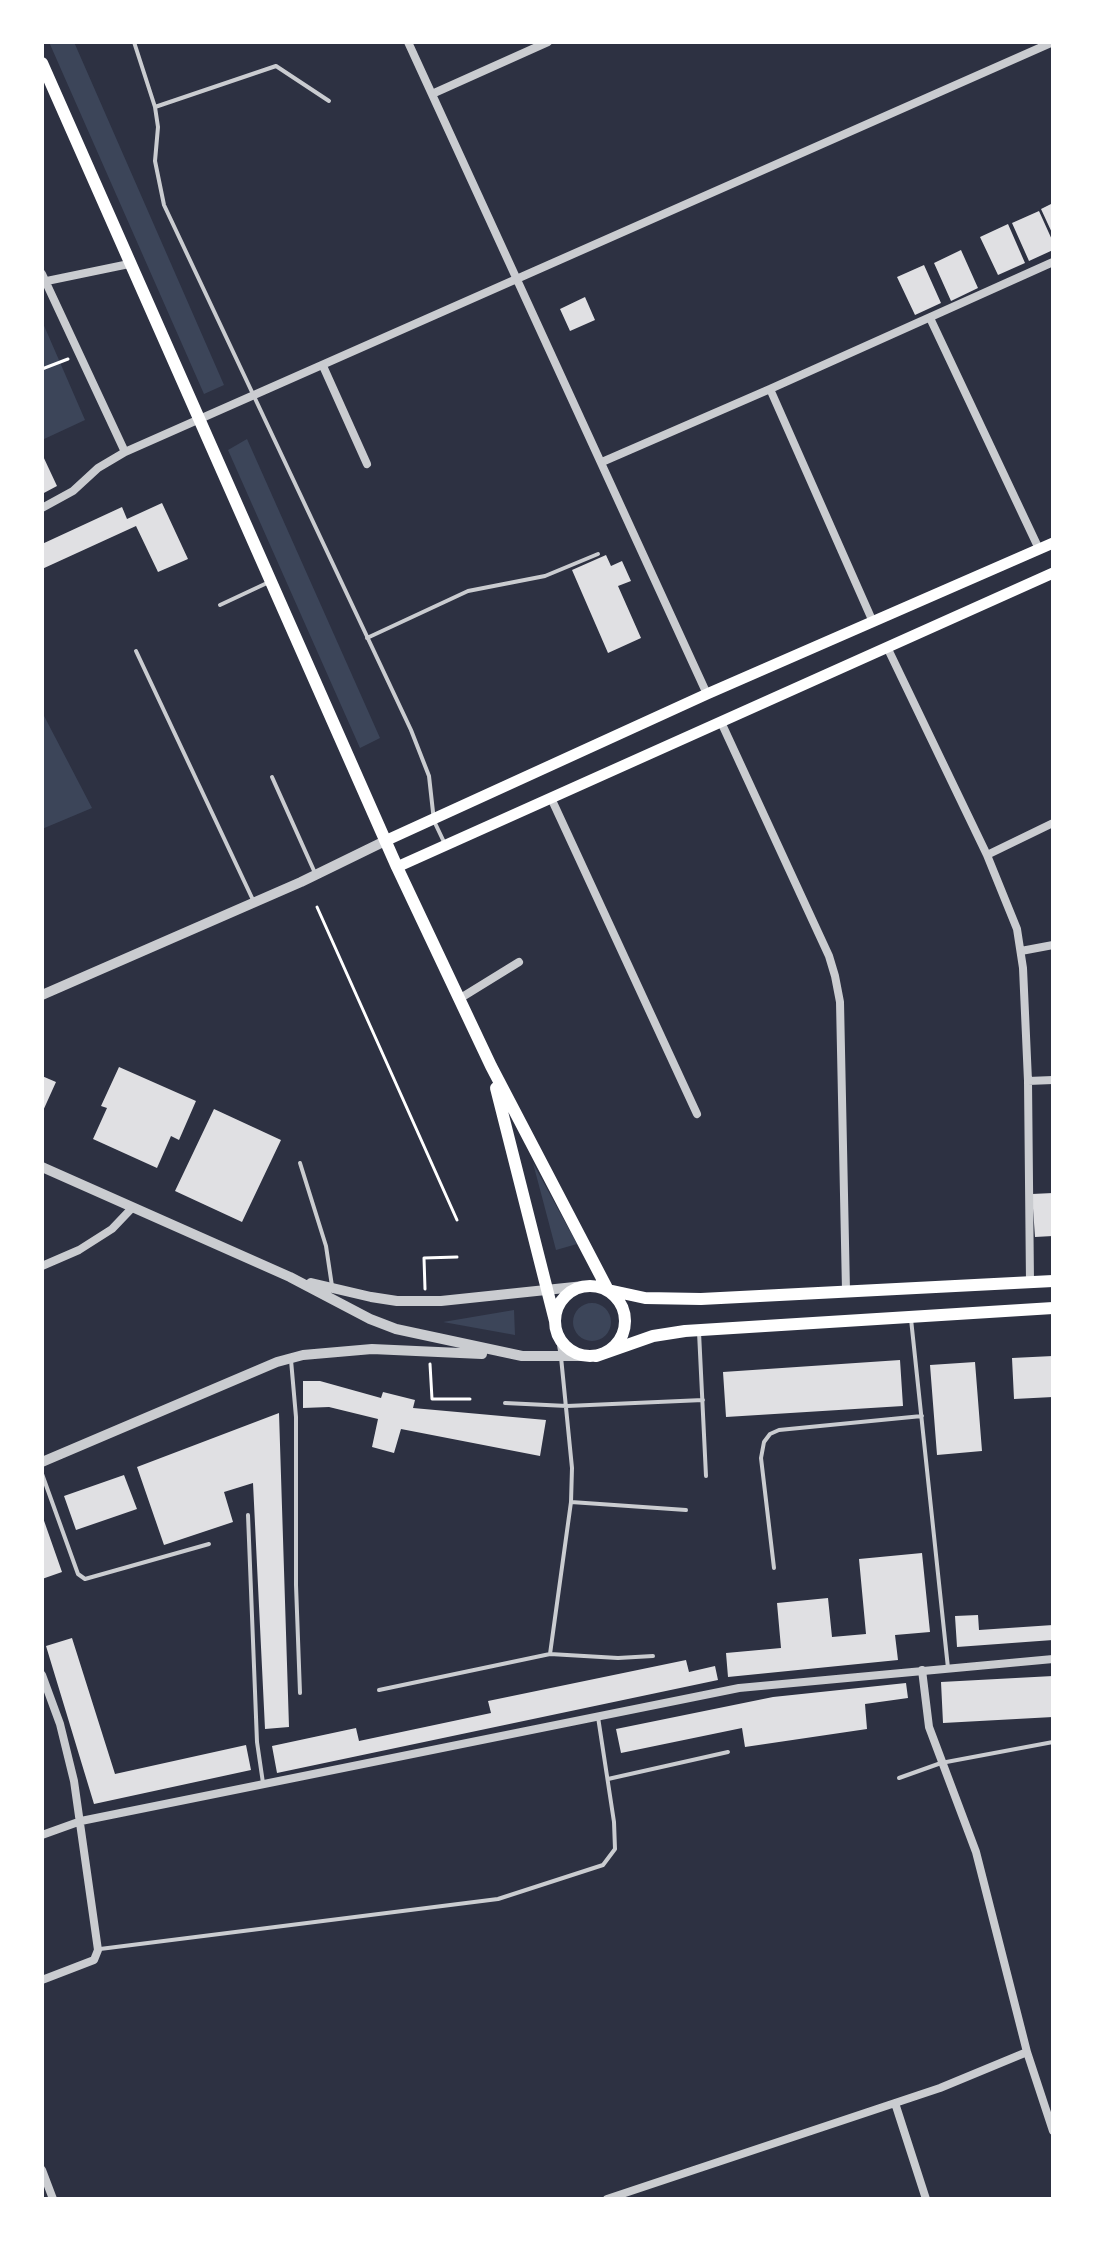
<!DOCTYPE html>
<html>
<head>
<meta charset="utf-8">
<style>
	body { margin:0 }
	#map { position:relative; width:1095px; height:2241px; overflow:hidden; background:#2d3142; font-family:"Fira Sans Condensed",sans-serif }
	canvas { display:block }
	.frame { position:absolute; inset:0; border:44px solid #fff; pointer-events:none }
</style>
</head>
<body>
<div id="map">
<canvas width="1095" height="2241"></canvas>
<div class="frame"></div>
</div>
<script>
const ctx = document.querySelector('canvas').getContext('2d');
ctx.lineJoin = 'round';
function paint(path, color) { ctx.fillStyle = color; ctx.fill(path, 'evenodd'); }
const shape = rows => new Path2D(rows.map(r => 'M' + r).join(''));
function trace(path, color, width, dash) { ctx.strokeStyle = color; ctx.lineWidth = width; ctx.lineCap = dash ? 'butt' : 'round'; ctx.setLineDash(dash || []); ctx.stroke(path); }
paint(shape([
	[49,42,74,42,224,385,204,394],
	[42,321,85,420,42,440],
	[247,439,380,738,360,748,228,450],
	[42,712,92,808,42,829],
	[533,1163,577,1244,556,1250],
	'573 1322a19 19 0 1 1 38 0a19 19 0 1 1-38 0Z',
	[514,1310,515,1335,443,1322]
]), '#3c4559');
paint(shape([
	[1053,203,1053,235,1041,209],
	[1039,211,1053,242,1053,250,1029,261,1012,223],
	[1008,224,1025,263,998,275,980,237],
	[961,250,978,288,951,301,934,263],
	[924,265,941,303,915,315,897,277],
	[585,297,595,320,570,331,560,309],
	[42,454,57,486,42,494],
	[162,503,188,559,158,572,136,526,42,569,42,544,122,507,127,519],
	[606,555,611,566,622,561,631,581,618,586,641,638,608,653,572,570],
	[119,1067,196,1101,179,1140,171,1136,157,1168,93,1139,107,1108,101,1106],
	[42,1076,56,1082,42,1113],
	[214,1109,281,1140,242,1222,175,1191],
	[1053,1193,1053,1236,1035,1237,1032,1194],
	[1053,1356,1053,1397,1014,1399,1012,1358],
	[900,1360,903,1406,726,1417,723,1372],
	[975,1362,982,1451,937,1455,930,1365],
	[303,1381,320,1381,381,1398,383,1392,415,1400,413,1408,546,1420,540,1456,401,1429,394,1453,372,1447,378,1419,329,1407,303,1408],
	[279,1413,289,1727,265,1729,253,1483,224,1492,233,1522,164,1545,137,1467],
	[124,1475,137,1509,76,1530,64,1496],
	[42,1515,62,1572,42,1579],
	[922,1553,930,1632,895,1635,898,1660,728,1677,726,1653,781,1648,777,1603,828,1598,832,1637,866,1634,859,1559],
	[978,1615,979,1630,1053,1625,1053,1640,957,1647,955,1616],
	[72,1638,115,1774,246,1745,251,1770,94,1804,46,1646],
	[686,1660,689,1672,715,1666,718,1680,277,1773,272,1746,356,1728,359,1741,491,1713,488,1701],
	[1053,1676,1053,1717,943,1723,941,1682],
	[906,1683,908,1698,865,1704,867,1729,745,1747,742,1728,621,1753,616,1729,773,1697]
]), '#e0e0e3');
trace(shape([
	[42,369,68,359],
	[317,907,457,1220],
	[425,1289,424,1258,457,1257],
	[430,1364,432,1399,470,1399]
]), '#fff', 3);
trace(shape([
	[134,42,155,107,158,127,155,161,164,205,411,730,429,776,434,821,444,842],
	[155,107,276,66,329,101],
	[220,605,267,583],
	[367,638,468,591,545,576,598,554],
	[136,651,253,900],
	[272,777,315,873],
	[300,1163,326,1246,332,1286],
	[911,1319,948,1668],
	[699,1332,706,1476],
	[291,1360,296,1417,296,1585,300,1693],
	[505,1403,567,1406,703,1400],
	[42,1474,78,1574,85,1579,209,1544],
	[571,1502,686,1510],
	[248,1515,257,1742,263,1783],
	[774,1568,761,1458,764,1442,770,1434,779,1430,922,1416],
	[550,1654,618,1658,653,1656],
	[379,1690,550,1654,571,1502,572,1468,561,1357,557,1333],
	[899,1778,941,1763,1053,1742],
	[608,1779,728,1752],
	[100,1949,498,1899,603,1865,615,1849,614,1822,598,1717]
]), '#caccd0', 4);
trace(shape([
	[408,42,707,694],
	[432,94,548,42],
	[42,274,125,452],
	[42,282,129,264],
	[930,318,1039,549],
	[323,366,367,464],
	[770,389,873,622],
	[602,462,770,389,1053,262],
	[42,508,73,491,98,468,125,452,1053,42],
	[887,647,987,855,1017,929,1023,968,1028,1081,1030,1283],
	[721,722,829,956,835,976,840,1002,846,1291],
	[551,798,697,1114],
	[987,855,1053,823],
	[1021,951,1053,945],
	[459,999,519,962],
	[1028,1081,1053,1080],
	[42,1266,79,1250,112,1229,132,1208],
	[922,1670,929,1727,976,1852,1027,2052,1053,2131],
	[42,1675,60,1724,74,1781,98,1950,94,1960,42,1980],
	[42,1835,81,1821,739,1688,1053,1659],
	[895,2103,926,2199],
	[42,2170,53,2199],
	[607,2199,940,2088,1027,2052]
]), '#caccd0', 8);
trace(shape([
	[42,995,301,882,385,841],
	[42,1167,290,1277,370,1319,396,1329,522,1356,584,1356],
	[311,1283,371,1297,397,1301,441,1301,584,1286],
	[42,1462,277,1362,303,1355,372,1349,482,1354]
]), '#caccd0', 10);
trace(shape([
	[385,841,707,694,1053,543],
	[397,867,1053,573]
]), '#fff', 11);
trace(shape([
	[42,63,397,867,491,1066,608,1290,645,1298,701,1299,1053,1281],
	[496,1088,555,1321],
	'555 1321a35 35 0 1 1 70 0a35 35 0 1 1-70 0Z',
	[596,1356,653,1336,685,1331,1053,1308]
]), '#fff', 12);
</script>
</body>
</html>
